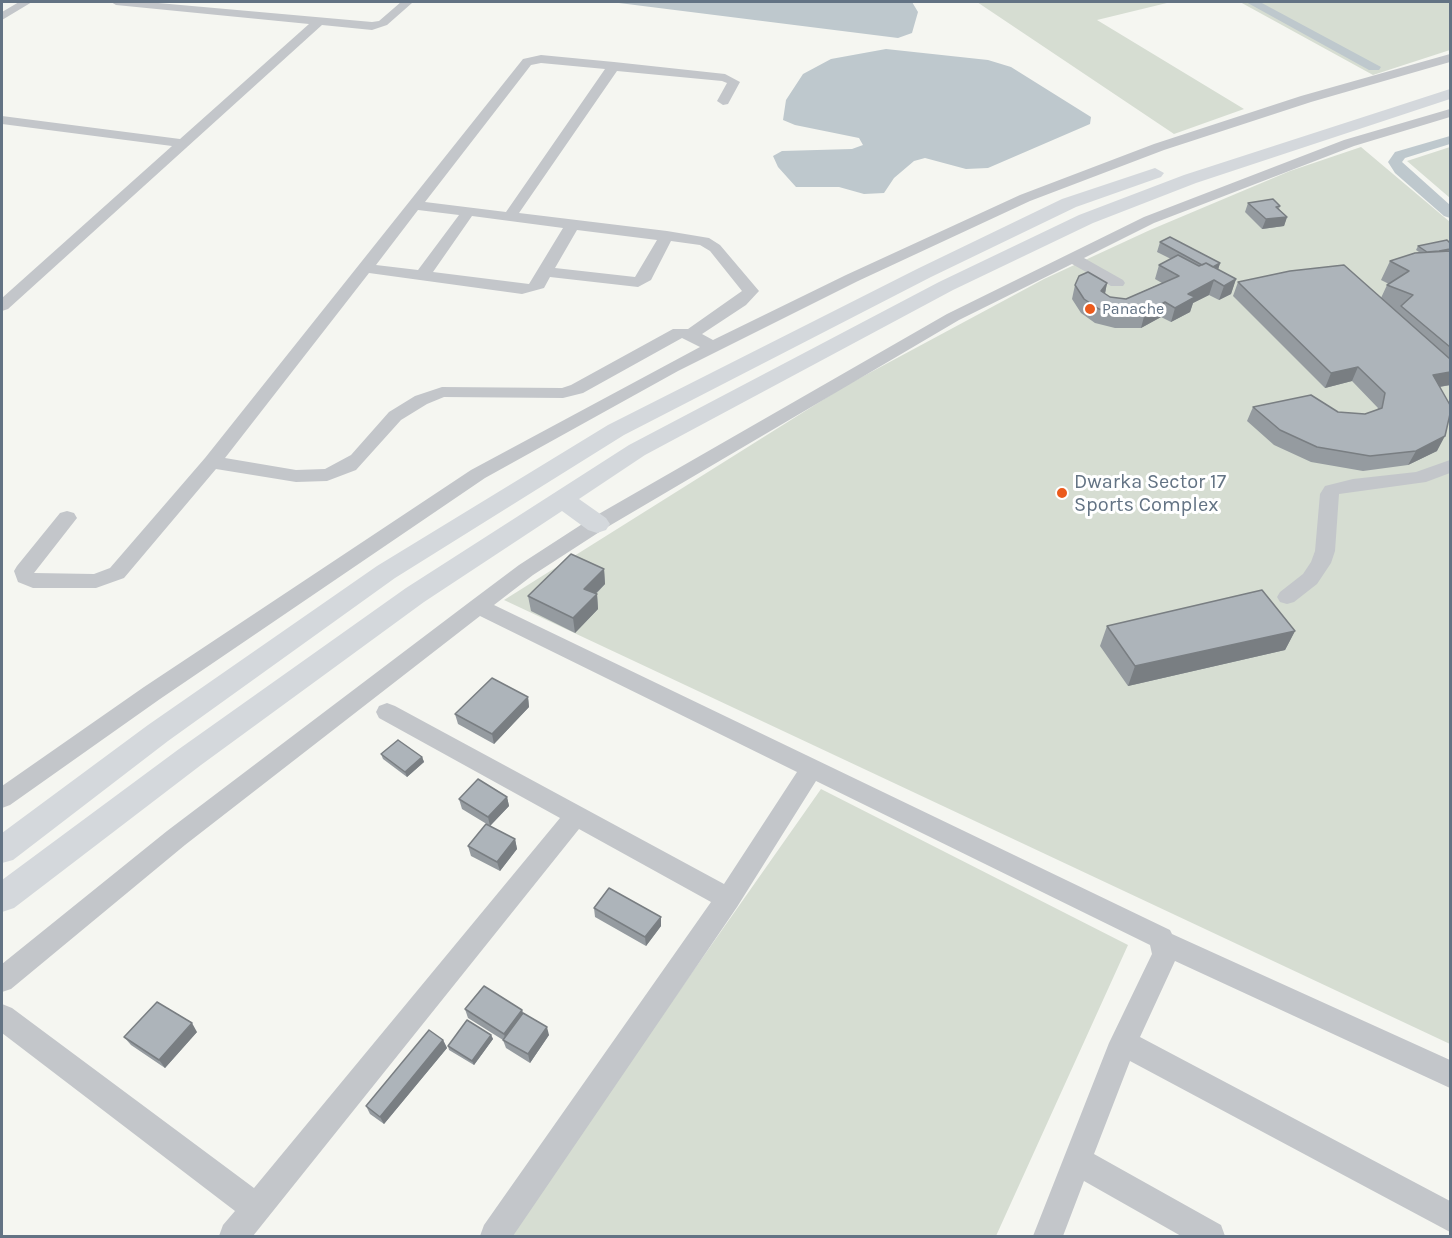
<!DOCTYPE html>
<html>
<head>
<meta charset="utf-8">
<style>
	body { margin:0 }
	#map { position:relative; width:1452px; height:1238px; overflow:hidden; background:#f5f6f1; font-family:Karla,sans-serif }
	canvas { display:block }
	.frame { position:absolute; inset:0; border:3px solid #637384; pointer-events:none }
</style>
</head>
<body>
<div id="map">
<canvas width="1452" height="1238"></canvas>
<div class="frame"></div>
</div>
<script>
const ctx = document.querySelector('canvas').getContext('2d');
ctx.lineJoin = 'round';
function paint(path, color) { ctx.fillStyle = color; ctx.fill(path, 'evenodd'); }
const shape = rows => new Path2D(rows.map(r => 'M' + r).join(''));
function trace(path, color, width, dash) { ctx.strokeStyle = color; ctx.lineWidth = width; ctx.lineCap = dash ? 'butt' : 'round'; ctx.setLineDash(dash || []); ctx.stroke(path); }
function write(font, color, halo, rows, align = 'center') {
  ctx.font = font + ' Karla,sans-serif'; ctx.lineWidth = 6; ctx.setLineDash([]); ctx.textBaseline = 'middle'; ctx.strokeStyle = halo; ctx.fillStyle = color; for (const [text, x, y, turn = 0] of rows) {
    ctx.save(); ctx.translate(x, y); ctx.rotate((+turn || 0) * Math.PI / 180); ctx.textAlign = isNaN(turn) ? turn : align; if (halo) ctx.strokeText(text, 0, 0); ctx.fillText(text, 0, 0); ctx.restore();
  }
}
paint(shape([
	[977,2,1171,2,1097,20,1244,109,1174,134],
	[1240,2,1450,2,1450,50,1373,75],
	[1361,147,1450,222,1450,1044,504,600,845,386,1044,279,1150,230,1290,171],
	[1450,147,1450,198,1407,161],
	[821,789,1128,945,996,1236,507,1236]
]), '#d6ddd2');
paint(shape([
	[611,2,912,2,918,12,912,33,898,38],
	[886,49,988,60,1011,67,1091,117,1090,124,988,168,966,169,925,158,914,161,894,178,884,193,864,194,839,187,796,187,778,167,773,156,782,151,852,149,863,145,859,138,795,125,783,120,786,100,803,74,831,59]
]), '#bec8cd');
paint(shape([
	[1246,2,1260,2,1381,67,1379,70,1369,70,1246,2],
	[1450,136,1450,144,1405,158,1402,162,1450,205,1450,218,1444,216,1395,173,1388,162,1395,152,1450,136]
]), '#bec8cd');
paint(shape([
	[19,2,32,2,2,20,2,12,19,2],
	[111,2,147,2,372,22,379,21,401,2,412,3,387,25,372,30,322,25,8,309,2,311,2,298,172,146,2,124,2,116,180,139,309,24,116,5,111,2],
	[1450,54,1450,62,1311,102,1164,150,1030,201,858,281,678,371,485,478,160,699,10,805,2,808,2,786,144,687,471,470,700,347,682,338,583,393,563,398,444,397,427,404,401,420,356,470,327,481,296,482,216,469,124,578,96,588,33,588,18,582,14,571,17,566,60,513,67,511,74,513,77,518,34,573,94,574,110,568,205,458,523,59,541,55,614,62,725,74,740,82,728,104,723,105,717,101,727,83,722,81,617,71,519,213,667,231,709,238,720,245,759,291,746,305,702,334,713,340,846,275,1020,195,1154,144,1301,96,1450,54],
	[541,63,605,69,506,212,425,202,531,65,541,63],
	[418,210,459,215,418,270,376,265,418,210],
	[472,216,563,228,529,284,433,272,472,216],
	[577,230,657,240,635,277,555,268,577,230],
	[671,241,700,245,710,251,742,291,688,329,673,329,571,385,562,388,442,387,415,396,389,412,351,455,325,469,296,470,225,458,369,273,522,294,544,288,550,277,638,287,651,280,671,241],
	[1450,109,1450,117,1354,146,1154,223,1084,258,1123,280,1125,283,1123,286,1111,286,1072,264,959,320,604,529,533,575,494,605,1170,930,1172,934,1450,1060,1450,1088,1175,961,1140,1037,1450,1201,1450,1232,1130,1061,1094,1154,1221,1225,1225,1236,1181,1236,1084,1181,1063,1236,1033,1236,1109,1043,1152,954,1150,945,816,781,737,907,513,1236,480,1236,484,1225,711,902,579,829,253,1236,219,1236,223,1225,235,1211,2,1033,2,1004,12,1008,254,1188,560,818,379,718,376,712,379,706,387,703,395,706,724,884,797,772,480,616,185,845,11,989,2,992,2,964,167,831,471,601,519,565,590,519,947,314,1144,217,1344,140,1450,109],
	[1450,460,1450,473,1426,482,1339,494,1335,551,1331,563,1317,584,1294,602,1287,604,1280,602,1277,597,1280,592,1303,574,1311,562,1315,551,1320,494,1325,486,1353,479,1416,472,1450,460]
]), '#c3c6ca');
paint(shape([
	[1450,89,1450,99,1196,183,1093,223,953,290,645,455,579,499,606,518,610,524,606,530,597,533,588,530,562,511,424,602,201,765,14,908,2,912,2,880,179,749,406,588,629,445,939,282,1079,215,1184,175,1450,89],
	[1155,168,1164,173,1161,177,1076,207,931,277,624,435,395,578,168,741,13,860,2,863,2,833,148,725,377,566,608,425,917,269,1062,199,1155,168]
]), '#d4d8dc');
paint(shape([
	[1248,203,1280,206,1279,209,1287,217,1284,226,1262,229,1245,212],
	[1160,242,1220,263,1218,270,1236,279,1231,294,1219,300,1209,295,1193,303,1190,312,1171,322,1161,317,1141,328,1115,328,1095,323,1081,313,1072,299,1075,285,1107,283,1105,294,1110,297,1126,299,1162,283,1155,279,1159,265,1171,259,1157,252],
	[1450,243,1450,385,1440,387,1437,451,1408,465,1363,471,1311,462,1274,445,1247,421,1253,407,1365,414,1377,410,1378,408,1352,381,1325,388,1233,296,1238,282,1381,298,1387,285,1389,284,1381,280,1390,261,1419,252,1416,250,1418,246],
	[604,569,605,584,596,594,597,594,598,609,575,633,531,611,528,596],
	[1107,626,1295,631,1285,650,1128,686,1100,646],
	[528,697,529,707,494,744,458,724,455,714],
	[381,754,422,757,424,762,407,777,383,759],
	[507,797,509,806,490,826,462,809,459,799],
	[515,839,517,849,500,871,471,856,468,846],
	[594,908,661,926,646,946,595,917],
	[465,1009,522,1010,523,1013,549,1035,530,1063,506,1048,503,1040,468,1018],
	[197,1032,165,1068,131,1045,124,1037],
	[491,1035,493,1039,474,1065,449,1050,448,1046],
	[443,1040,447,1048,384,1124,370,1114,366,1106]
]), '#959ba0');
paint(shape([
	[1287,217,1284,226,1262,229,1266,219],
	[1220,263,1217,273,1209,269],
	[1236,279,1231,294,1219,300,1224,286],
	[1214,280,1209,295,1193,303,1190,312,1171,322,1175,308,1188,294],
	[1107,283,1104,298,1101,291],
	[1165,302,1161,317,1141,328,1145,313],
	[1358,367,1352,381,1325,388,1331,373],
	[1450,372,1450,385,1426,389,1433,375],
	[1445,436,1437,451,1408,465,1416,451],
	[604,569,605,584,586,603,584,589],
	[597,594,598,609,575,633,573,618],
	[1295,631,1285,650,1128,686,1135,666],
	[528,697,529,707,494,744,492,734],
	[422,757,424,762,407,777,405,772],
	[507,797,509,806,490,826,488,817],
	[515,839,517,849,500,871,497,862],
	[661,917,661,926,646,946,645,937],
	[522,1010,524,1018,506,1042,504,1034],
	[192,1023,197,1032,165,1068,159,1060],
	[547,1027,549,1035,530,1063,528,1054],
	[491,1035,493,1039,474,1065,472,1061],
	[443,1040,447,1048,384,1124,380,1117]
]), '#797e82');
const building = shape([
	[1273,199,1280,206,1276,207,1287,217,1266,219,1248,203,1273,199],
	[1170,237,1220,263,1213,267,1206,263,1202,265,1160,242,1170,237],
	[1447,240,1450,243,1450,249,1439,251,1427,252,1418,246,1447,240],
	[1450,251,1450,347,1401,306,1413,295,1387,285,1409,271,1390,261,1415,253,1450,251],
	[1178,255,1199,266,1206,263,1236,279,1224,286,1214,280,1188,294,1195,297,1175,308,1165,302,1145,313,1119,314,1099,309,1084,299,1075,285,1079,276,1088,272,1107,283,1101,291,1110,297,1126,299,1179,276,1159,265,1178,255],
	[1344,265,1450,359,1450,372,1433,375,1450,405,1450,414,1445,436,1416,451,1370,456,1317,447,1280,430,1253,407,1311,395,1338,412,1365,414,1382,408,1385,393,1358,367,1331,373,1238,282,1290,271,1344,265],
	[571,554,604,569,584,589,597,594,573,618,528,596,571,554],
	[1262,590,1295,631,1135,666,1107,626,1262,590],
	[492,678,528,697,492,734,455,714,492,678],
	[398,740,422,757,405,772,381,754,398,740],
	[478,779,507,797,488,817,459,799,478,779],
	[486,824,515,839,497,862,468,846,486,824],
	[609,888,661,917,645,937,594,908,609,888],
	[484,986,522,1010,504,1034,465,1009,484,986],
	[157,1002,192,1023,159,1060,124,1037,157,1002],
	[523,1013,547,1027,528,1054,503,1040,523,1013],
	[467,1020,491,1035,472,1061,448,1046,467,1020],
	[429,1030,443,1040,380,1117,366,1106,429,1030]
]);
paint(building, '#adb4ba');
trace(building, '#797e82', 1.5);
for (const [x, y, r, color] of [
	[1090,309,6,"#eb5a1c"],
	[1062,493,6,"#eb5a1c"]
]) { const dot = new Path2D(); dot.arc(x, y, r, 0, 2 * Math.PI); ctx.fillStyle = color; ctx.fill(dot); trace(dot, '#fff', 2); }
write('16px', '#637384', '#fff', [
	["Panache",1102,309]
], 'left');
write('20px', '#637384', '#fff', [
	["Dwarka Sector 17",1074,482],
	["Sports Complex",1074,505]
], 'left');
</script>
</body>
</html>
